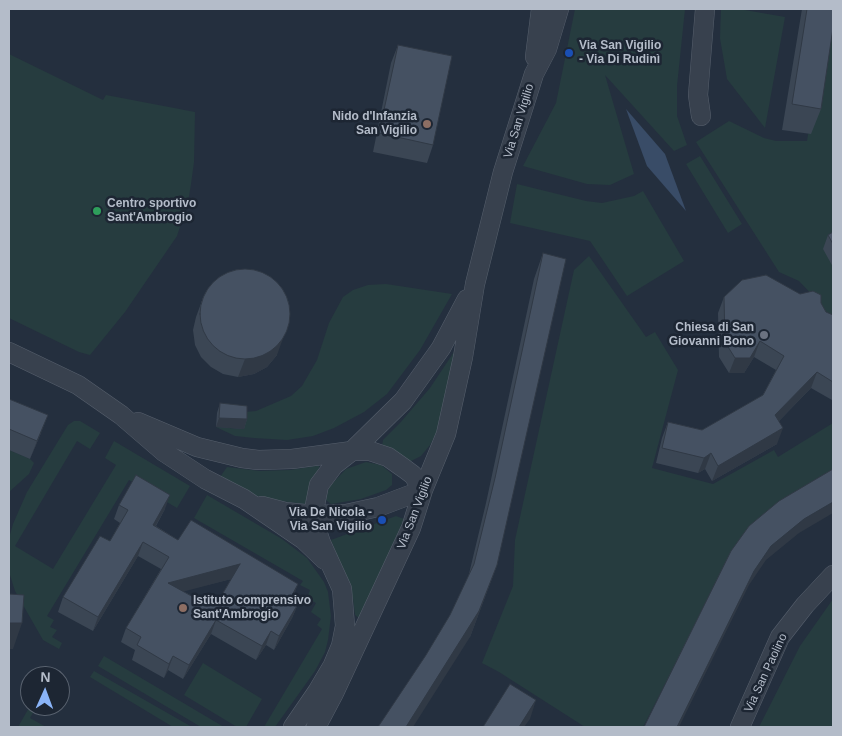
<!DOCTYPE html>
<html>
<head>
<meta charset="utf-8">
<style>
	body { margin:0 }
	#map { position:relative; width:842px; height:736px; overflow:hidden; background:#242f3e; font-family:Helvetica,sans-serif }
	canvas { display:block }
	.frame { position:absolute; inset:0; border:10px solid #b4bcc9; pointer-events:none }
	.north { position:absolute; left:20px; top:666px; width:50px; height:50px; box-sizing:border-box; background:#1d2633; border:1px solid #59626f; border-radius:50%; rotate:2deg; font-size:14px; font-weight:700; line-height:20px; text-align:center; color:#b4bcc9 }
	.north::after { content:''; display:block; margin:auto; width:18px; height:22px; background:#8ab4f8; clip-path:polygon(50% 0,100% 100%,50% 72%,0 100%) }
</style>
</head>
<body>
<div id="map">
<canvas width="842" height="736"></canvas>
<div class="frame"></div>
<div class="north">N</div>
</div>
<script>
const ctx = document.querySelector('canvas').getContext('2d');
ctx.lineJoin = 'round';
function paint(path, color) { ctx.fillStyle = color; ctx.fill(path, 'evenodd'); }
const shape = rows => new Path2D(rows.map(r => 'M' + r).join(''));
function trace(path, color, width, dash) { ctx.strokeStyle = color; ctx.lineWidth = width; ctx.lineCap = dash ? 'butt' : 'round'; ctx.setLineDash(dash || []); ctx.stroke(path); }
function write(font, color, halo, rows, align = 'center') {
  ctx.font = font + ' Helvetica,sans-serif'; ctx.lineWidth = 5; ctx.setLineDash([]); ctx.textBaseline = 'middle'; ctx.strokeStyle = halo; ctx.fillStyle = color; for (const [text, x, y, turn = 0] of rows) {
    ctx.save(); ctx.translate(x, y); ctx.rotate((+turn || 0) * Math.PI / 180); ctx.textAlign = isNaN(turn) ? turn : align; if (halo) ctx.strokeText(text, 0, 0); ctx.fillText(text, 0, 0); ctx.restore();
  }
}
paint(shape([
	[575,9,685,9,677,86,677,116,687,145,674,151,605,75,634,174,610,185,587,184,523,166,556,103],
	[721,9,739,9,785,17,765,128,727,79,720,38],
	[828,9,833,9,833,330,819,302,799,281,779,272,696,142,729,121,764,138,776,141,807,141],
	[9,54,103,100,106,95,195,112,194,162,191,184,188,202,177,236,125,312,90,355,79,352,9,318],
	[700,156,742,224,728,233,686,164],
	[517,184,586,201,602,203,634,196,643,191,684,261,627,296,590,241,510,223],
	[589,256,646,337,655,332,678,370,652,468,713,484,774,450,778,457,833,423,833,477,736,546,643,727,585,727,499,672,482,663,513,586,515,540,574,270],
	[386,284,452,294,420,350,387,394,364,412,334,428,313,436,287,440,254,438,235,436,216,427,243,429,244,412,256,411,291,396,302,386,317,360,329,323,343,297,353,290,368,285],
	[454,352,457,352,441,424,430,445,421,456,409,462,382,447,383,440,400,423,430,388],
	[74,421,80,421,100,433,90,449,77,441,15,546,53,569,116,465,105,458,114,441,190,486,177,508,129,480,47,616,54,620,50,627,57,630,52,637,62,643,59,649,43,640,15,591,9,572,9,538,13,524,27,492,68,425],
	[9,450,30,459,34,463,29,474,9,492],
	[366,462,381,465,392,474,392,485,386,490,361,499,331,504,326,500,329,487,346,469],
	[316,466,319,466,319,468,313,480,305,504,272,500,246,493,220,477,227,467,260,471,290,470],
	[207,495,282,539,307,558,324,582,328,592,331,616,328,640,325,652,315,671,275,727,264,727,322,629,317,625,321,619,311,612,316,603,307,598,310,590,300,585,303,581,194,518],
	[396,516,404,519,360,619,355,615,353,599,331,540],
	[833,599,833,727,759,727,800,646],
	[104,656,224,727,201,727,98,666],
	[203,663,262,699,246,727,237,727,184,695],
	[94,671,192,727,193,727,173,727,90,677],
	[30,706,37,706,30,718,46,727,18,727]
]), '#263c3f');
paint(shape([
	[626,109,665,154,686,211,647,166]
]), '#394c67');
const minor = shape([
	[535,57,541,9],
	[701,116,698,95,705,9],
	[9,352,78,385,121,415,164,452,205,479,244,499,304,540,325,560],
	[138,422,197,447,242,458,258,460,292,459,352,451,370,451,388,457,405,469,413,475,423,490],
	[262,506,285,512,315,515,346,514,378,507,423,490],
	[293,727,317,692,333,665,341,646,345,626,342,589,321,543,317,531,315,505,319,485,334,465,352,451,403,401,441,348,467,299],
	[316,727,334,693,411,528,423,490,446,434,463,357,475,284,503,172,534,74,547,49,559,9],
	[740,727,780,637,805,605,833,575]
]);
trace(minor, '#565f6c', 20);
trace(minor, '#38414e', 19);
paint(shape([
	[802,9,833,9,821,109,811,134,782,130],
	[398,45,433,145,427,163,373,152,391,63],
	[833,232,833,267,823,249,828,235],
	[543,253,497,565,470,637,426,655,450,615,468,578,486,503,534,279],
	[800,294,821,303,826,312,833,315,833,399,832,400,811,388,779,421,777,444,712,481,705,469,698,473,656,463,662,438,668,422,702,430,763,395,776,370,754,357,744,373,729,373,719,357,718,313,724,297],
	[203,298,277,355,267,367,254,374,238,377,223,374,211,367,201,357,195,345,193,330,196,317],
	[9,399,41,433,30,459,9,450],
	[220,403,247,419,244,429,216,427,217,413],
	[119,505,165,509,156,526,178,540,293,598,292,600,298,604,292,618,274,650,266,645,256,660,211,634,183,679,168,670,164,678,132,660,135,650,121,642,126,628,161,569,138,556,93,631,58,612,63,597,110,541,120,523,114,519],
	[231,579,219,600,204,603,183,591]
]), '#3b4654');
paint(shape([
	[289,322,277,355,267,367,254,374,238,377,245,359],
	[760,341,754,357,744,373,729,373,735,358],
	[817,372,811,388,769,431,775,415],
	[48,415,41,433,30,459,37,441],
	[219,418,247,419,244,429,216,427],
	[783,428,777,444,712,481,718,466],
	[711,453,705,469,698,473,704,458],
	[170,495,165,509,148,539,153,525],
	[833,502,833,513,799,533,766,560,749,585,679,727,677,727,754,571,771,546,804,519],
	[143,542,138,556,93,631,98,617],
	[240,564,235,578,163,597,168,583],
	[497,565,470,637,413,727,406,727],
	[298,584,293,598,285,613,290,599],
	[298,604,292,618,274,650,279,636],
	[216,620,211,634,183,679,189,665],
	[9,623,22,623,13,649,9,649],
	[271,631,266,645,256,660,262,646],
	[173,656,168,670,164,678,169,664],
	[536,700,530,719,524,727,519,727]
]), '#303945');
const building = shape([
	[807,9,833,9,833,28,821,109,792,104,807,9],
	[398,45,452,56,433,145,379,133,398,45],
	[833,232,833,244,828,235,833,232],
	[543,253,566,259,497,565,479,611,406,727,378,727,426,655,450,615,474,564,495,478,543,253],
	'200 314a45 45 0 1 1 90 0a45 45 0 1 1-90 0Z',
	[766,275,800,294,813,291,821,295,821,303,826,312,833,315,833,382,817,372,775,415,783,428,718,466,711,453,704,458,662,448,668,422,702,430,763,395,784,356,760,341,750,358,735,358,725,342,724,297,742,280,766,275],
	[9,399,48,415,37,441,9,429,9,399],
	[220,403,247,406,247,419,219,418,220,403],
	[833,469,833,502,804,519,771,546,754,571,677,727,644,727,731,551,749,526,779,501,833,469],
	[136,475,170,495,153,525,178,540,191,520,298,584,290,599,298,604,279,636,271,631,262,646,216,620,189,665,173,656,169,664,137,645,141,637,126,628,169,557,143,542,98,617,63,597,100,536,110,541,128,510,119,505,136,475],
	[240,564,219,600,204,603,168,583,240,564],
	[9,594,24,595,22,623,9,623,9,594],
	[510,684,536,700,519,727,520,727,483,727,510,684]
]);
paint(building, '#455162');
trace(building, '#303945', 1);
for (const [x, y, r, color] of [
	[569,53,5,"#1a4fb4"],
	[427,124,5,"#8d6e63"],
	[97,211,5,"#2e9e5b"],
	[764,335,5,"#6b7280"],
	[382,520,5,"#1a4fb4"],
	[183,608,5,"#8d6e63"]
]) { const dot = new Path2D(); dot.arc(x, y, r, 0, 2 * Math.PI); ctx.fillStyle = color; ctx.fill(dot); trace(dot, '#1d2633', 2); }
write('bold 12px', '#b4bcc9', '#1d2633', [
	["Via San Vigilio",579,46],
	["- Via Di Rudinì",579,60],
	["Nido d'Infanzia",417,117,"right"],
	["San Vigilio",417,131,"right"],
	["Centro sportivo",107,204],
	["Sant'Ambrogio",107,218],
	["Chiesa di San",754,328,"right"],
	["Giovanni Bono",754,342,"right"],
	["Via De Nicola -",372,513,"right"],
	["Via San Vigilio",372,527,"right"],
	["Istituto comprensivo",193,601],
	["Sant'Ambrogio",193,615]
], 'left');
write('12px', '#b4bcc9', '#1d2633', [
	["Via San Vigilio",519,121,-73],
	["Via San Vigilio",415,513,-69],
	["Via San Paolino",766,673,-65]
]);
</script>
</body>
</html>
